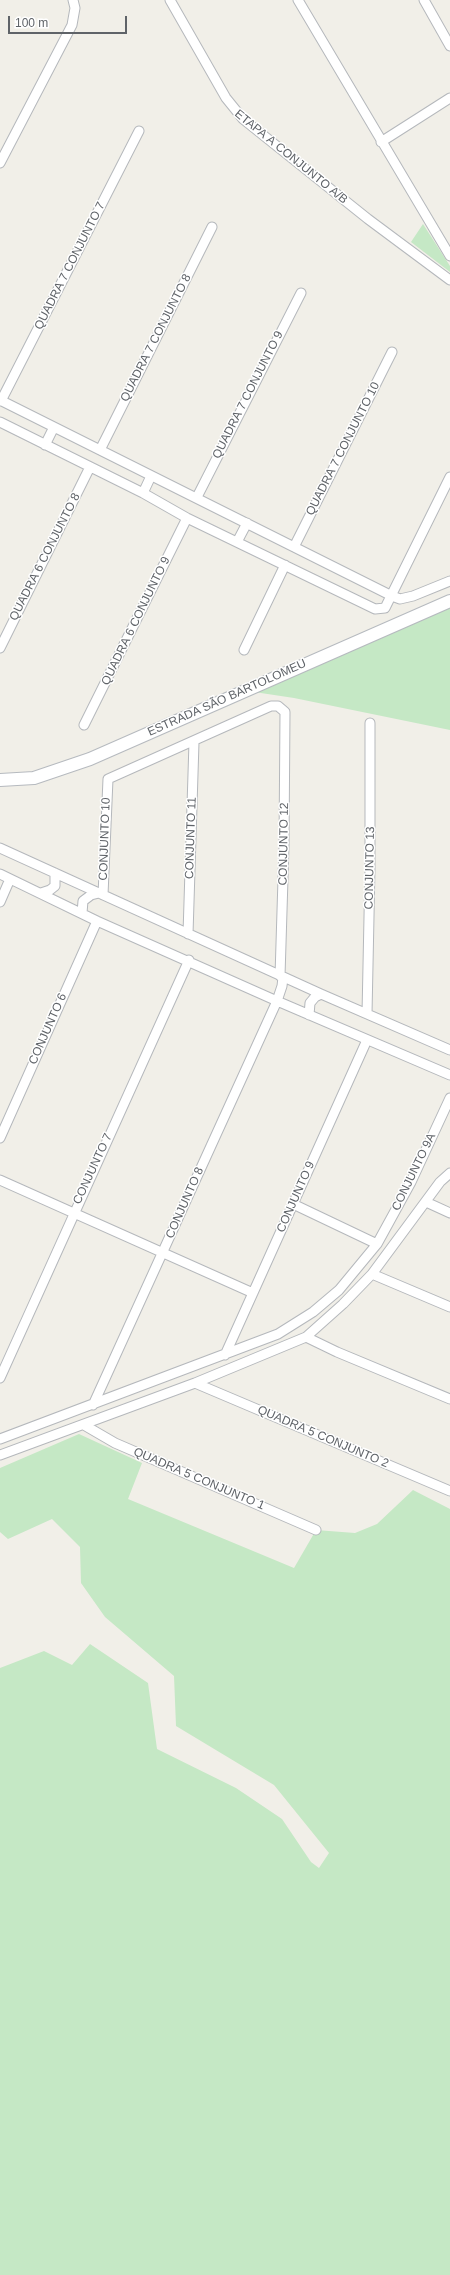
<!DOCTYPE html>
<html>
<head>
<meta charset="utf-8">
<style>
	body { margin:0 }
	#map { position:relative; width:450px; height:2275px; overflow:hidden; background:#f1efe8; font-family:Helvetica,sans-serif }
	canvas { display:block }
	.scale { position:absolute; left:8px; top:16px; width:119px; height:18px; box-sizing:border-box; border:2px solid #5f6368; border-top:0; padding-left:5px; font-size:12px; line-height:14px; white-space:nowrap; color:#5f6368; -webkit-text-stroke:3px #fff; paint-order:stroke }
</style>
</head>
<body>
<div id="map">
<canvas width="450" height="2275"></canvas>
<div class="scale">100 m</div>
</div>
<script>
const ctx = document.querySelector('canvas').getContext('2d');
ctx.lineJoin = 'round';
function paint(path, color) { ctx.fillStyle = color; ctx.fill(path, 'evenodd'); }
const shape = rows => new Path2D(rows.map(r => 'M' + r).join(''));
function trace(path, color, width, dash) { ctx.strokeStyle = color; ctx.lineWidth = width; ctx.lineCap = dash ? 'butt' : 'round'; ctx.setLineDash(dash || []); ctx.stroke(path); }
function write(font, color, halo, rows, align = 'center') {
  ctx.font = font + ' Helvetica,sans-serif'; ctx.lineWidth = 3; ctx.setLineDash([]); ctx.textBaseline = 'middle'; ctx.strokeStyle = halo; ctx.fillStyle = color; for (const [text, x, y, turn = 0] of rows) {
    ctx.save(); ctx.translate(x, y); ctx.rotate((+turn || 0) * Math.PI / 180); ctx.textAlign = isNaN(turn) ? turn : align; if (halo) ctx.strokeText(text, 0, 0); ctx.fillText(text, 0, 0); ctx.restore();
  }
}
paint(shape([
	[423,224,450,266,450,272,411,242],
	[450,600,450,730,294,698,241,690],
	[79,1434,142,1463,128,1499,294,1568,316,1530,355,1533,377,1524,413,1490,450,1509,450,2275,0,2275,0,1668,44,1651,72,1665,90,1644,148,1683,157,1749,236,1788,282,1819,311,1862,319,1868,329,1853,274,1785,176,1726,174,1676,105,1617,81,1583,80,1547,52,1519,8,1539,0,1532,0,1468]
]), '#c5e8c5');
const street = shape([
	[170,0,226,98,243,119,368,219,450,280],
	[298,0,450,256],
	[424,0,450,46],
	[381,142,450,98],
	[0,163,72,25,75,8,73,0],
	[0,400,392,596,400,599,413,596,450,581],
	[1,401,139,131],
	[0,422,143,493,187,518,375,609,385,608,450,477],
	[45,445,54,427],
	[100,450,212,227],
	[143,493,151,476],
	[197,497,301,293],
	[237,542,247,523],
	[294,547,392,352],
	[0,648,90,467],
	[244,650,285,565],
	[84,725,187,518],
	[0,848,321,994,450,1050],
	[0,874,97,921,277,1001,450,1075],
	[41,893,50,890,55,886,55,873],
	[103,895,108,779,271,706,278,706,285,712,284,846,280,976],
	[0,902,10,879],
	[82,913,83,901,91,895,99,893],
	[188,934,194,742],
	[367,1014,370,868,370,723],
	[309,1015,310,1003,315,997,321,994],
	[0,1138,97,921],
	[0,1180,253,1293],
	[426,1202,450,1213],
	[293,1204,377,1244],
	[372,1274,450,1307],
	[306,1337,337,1352,450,1399],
	[225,1355,367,1040],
	[0,1378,189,960],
	[195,1383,450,1491],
	[93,1405,277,1001,282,986,283,977],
	[84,1425,115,1443,316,1530],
	[0,1439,278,1334,313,1312,339,1290,377,1244,411,1182,450,1098],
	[0,1455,195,1383,306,1337,343,1304,372,1274,440,1182,450,1173]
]);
const secondary = shape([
	[0,780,34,778,90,759,450,601]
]);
trace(street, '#b5b8bc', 11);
trace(secondary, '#b6babf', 14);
trace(street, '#fff', 9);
trace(secondary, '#fff', 12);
write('12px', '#5f6368', '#fff', [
	["ETAPA A CONJUNTO A/B",291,157,39],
	["QUADRA 7 CONJUNTO 7",70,266,-63],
	["QUADRA 7 CONJUNTO 8",156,338,-63],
	["QUADRA 7 CONJUNTO 9",248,395,-63],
	["QUADRA 7 CONJUNTO 10",343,449,-63],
	["QUADRA 6 CONJUNTO 8",45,557,-63],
	["QUADRA 6 CONJUNTO 9",136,621,-64],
	["ESTRADA SÃO BARTOLOMEU",227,698,-24],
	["CONJUNTO 11",191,838,-88],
	["CONJUNTO 10",105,839,-88],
	["CONJUNTO 12",284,844,-89],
	["CONJUNTO 13",370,868,-89],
	["CONJUNTO 6",48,1029,-66],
	["CONJUNTO 7",93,1169,-65],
	["CONJUNTO 9A",414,1172,-64],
	["CONJUNTO 9",296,1197,-66],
	["CONJUNTO 8",185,1203,-66],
	["QUADRA 5 CONJUNTO 2",323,1437,23],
	["QUADRA 5 CONJUNTO 1",199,1479,23]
]);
</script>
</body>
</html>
